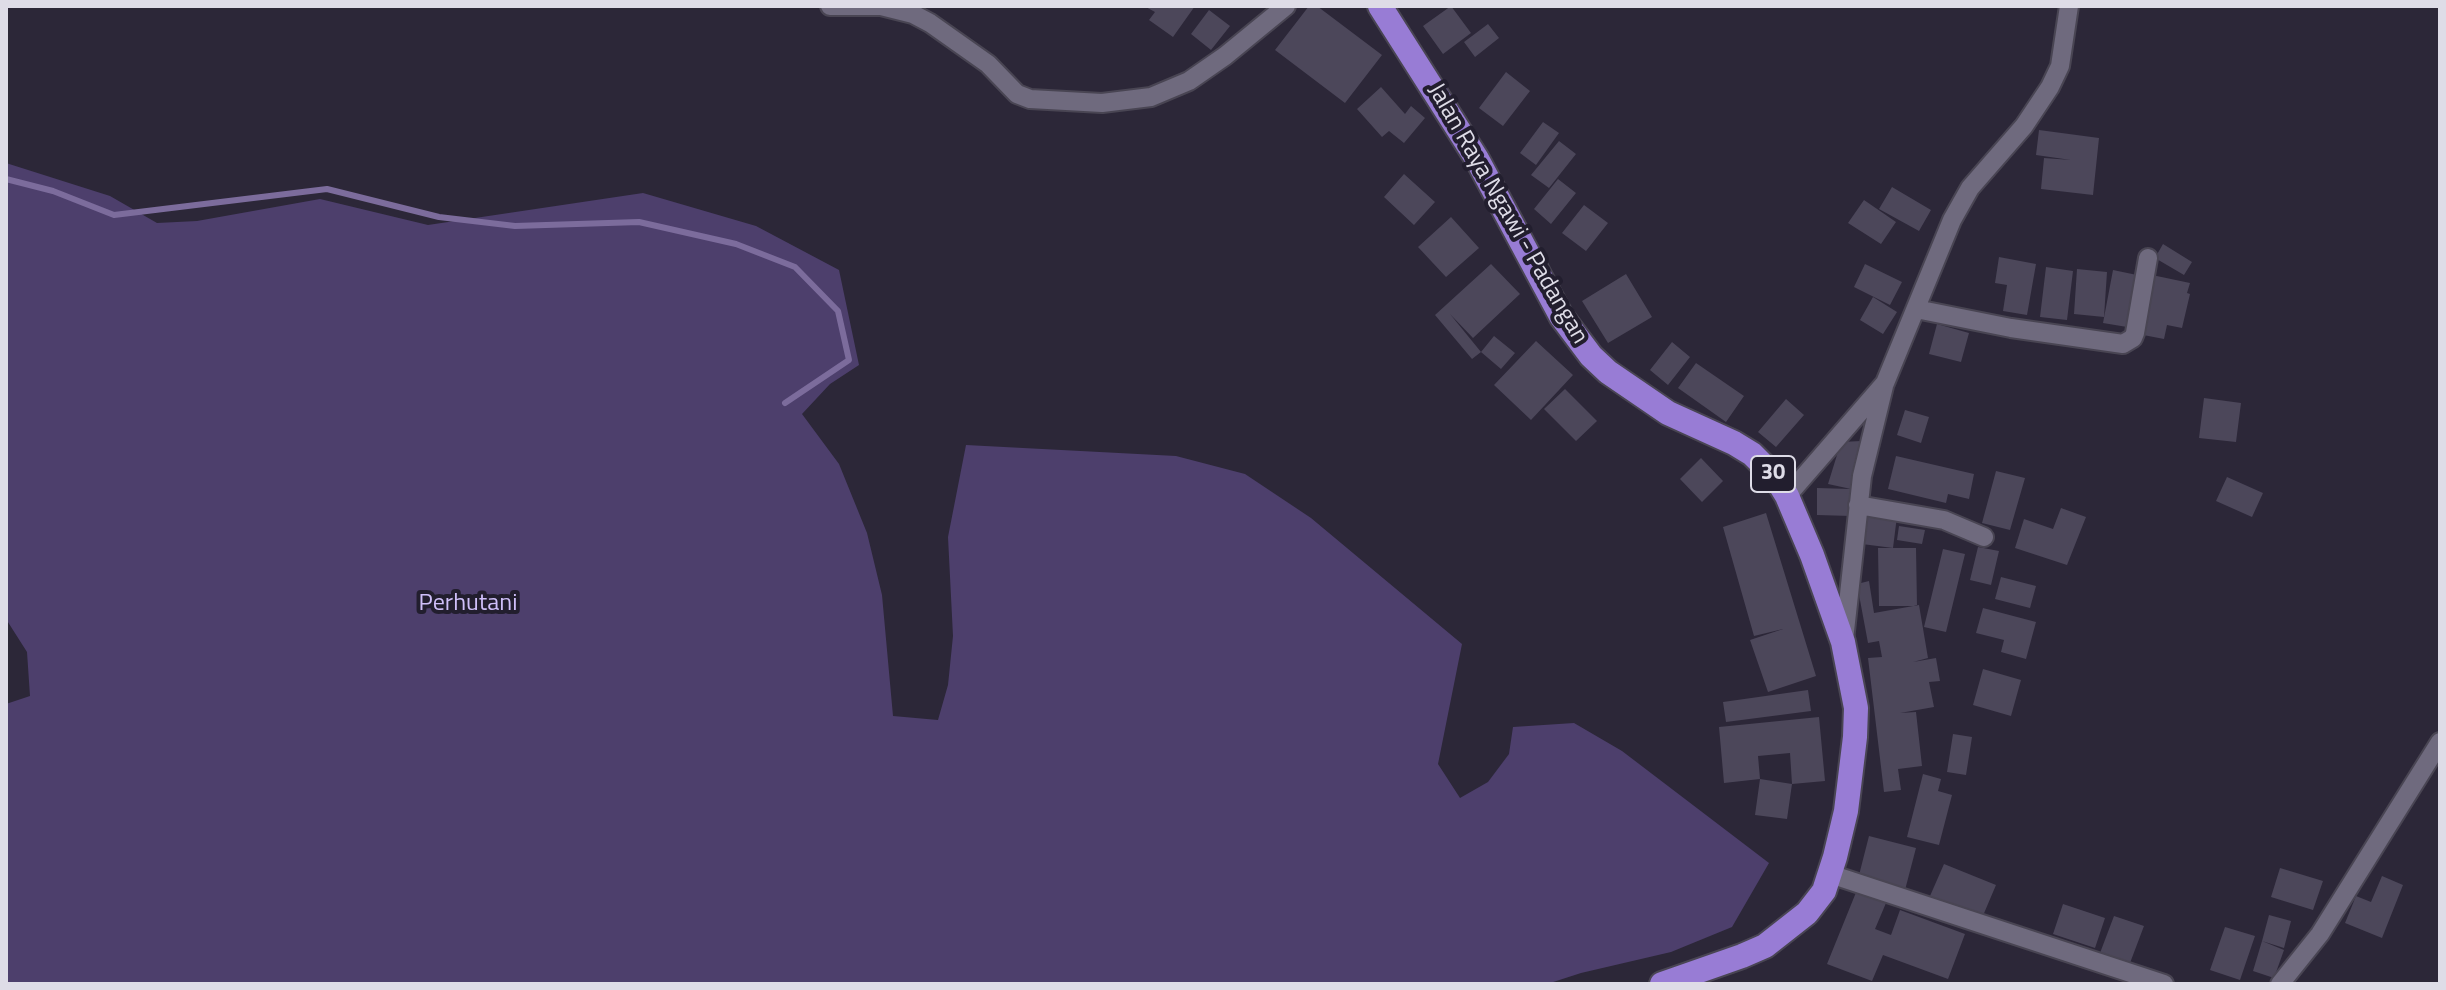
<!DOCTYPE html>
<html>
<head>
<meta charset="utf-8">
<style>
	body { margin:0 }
	#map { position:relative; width:2446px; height:990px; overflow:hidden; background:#2c2738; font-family:"Titillium Web",sans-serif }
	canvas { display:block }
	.frame { position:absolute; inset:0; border:8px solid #dedce7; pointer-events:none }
</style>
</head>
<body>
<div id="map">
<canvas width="2446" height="990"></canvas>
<div class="frame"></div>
</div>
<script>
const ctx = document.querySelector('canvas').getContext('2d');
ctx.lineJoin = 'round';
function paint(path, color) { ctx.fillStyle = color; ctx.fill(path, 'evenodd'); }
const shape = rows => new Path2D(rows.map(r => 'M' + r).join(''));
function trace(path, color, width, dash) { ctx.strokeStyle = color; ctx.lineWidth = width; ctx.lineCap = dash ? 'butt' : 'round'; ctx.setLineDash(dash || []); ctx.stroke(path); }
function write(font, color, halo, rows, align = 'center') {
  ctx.font = font + ' "Titillium Web",sans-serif'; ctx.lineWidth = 8; ctx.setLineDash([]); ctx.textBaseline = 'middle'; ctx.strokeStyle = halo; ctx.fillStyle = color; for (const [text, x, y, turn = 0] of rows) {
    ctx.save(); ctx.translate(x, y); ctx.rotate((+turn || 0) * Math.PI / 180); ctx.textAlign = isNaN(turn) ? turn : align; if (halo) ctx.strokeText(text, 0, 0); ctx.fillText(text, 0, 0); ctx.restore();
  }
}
paint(shape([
	[6,163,110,196,157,223,197,221,320,199,428,225,643,193,756,226,839,270,859,365,830,384,802,414,839,464,867,533,882,595,893,716,938,720,948,685,953,636,948,537,966,445,1176,456,1245,474,1311,518,1462,644,1438,764,1460,798,1488,782,1509,754,1513,727,1574,723,1622,751,1769,863,1732,927,1671,952,1581,973,1547,984,6,984,6,704,30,696,27,652,6,619]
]), '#4d3f6c');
trace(shape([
	[6,179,53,191,114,215,327,189,439,217,515,226,639,222,736,244,795,267,838,311,849,360,785,403]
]), '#7c6c9c', 6);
paint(shape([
	[1144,6,1195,6,1173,37,1149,20,1155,12],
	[1309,6,1317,6,1382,55,1345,103,1275,50],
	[1451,6,1471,33,1443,54,1423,26],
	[1209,10,1230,26,1211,50,1191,34],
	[1488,24,1499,38,1475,57,1464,42],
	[1506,72,1530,91,1503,126,1479,108],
	[1381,87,1405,114,1411,106,1425,118,1404,143,1389,131,1382,137,1357,109],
	[1543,122,1559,133,1536,165,1520,153],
	[2039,130,2099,138,2093,195,2041,189,2044,158,2071,160,2036,155],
	[1559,141,1576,154,1549,188,1531,175],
	[1404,174,1435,202,1414,225,1384,197],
	[1558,179,1576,193,1551,224,1534,209],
	[1892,187,1931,210,1919,231,1879,209],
	[1864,200,1896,222,1881,244,1848,223],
	[1584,205,1608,223,1586,251,1562,233],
	[1451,217,1479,248,1446,277,1418,247],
	[2163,244,2192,262,2184,275,2155,258],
	[1999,257,2036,264,2027,315,2003,311,2007,285,1995,283],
	[1491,264,1520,294,1473,338,1450,314,1481,352,1472,359,1435,315],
	[1865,264,1902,282,1890,305,1854,287],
	[2046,267,2073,271,2067,320,2040,317],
	[2077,269,2107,272,2104,317,2074,314],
	[2113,270,2137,275,2127,327,2103,323],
	[1626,274,1652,317,1608,343,1582,301],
	[2152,275,2190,283,2187,293,2190,294,2182,328,2167,325,2164,339,2138,334],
	[1873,297,1897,312,1883,334,1860,320],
	[1937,324,1969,333,1961,362,1929,354],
	[1494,336,1515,353,1501,369,1481,352],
	[1536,341,1573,375,1531,420,1494,385],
	[1672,342,1690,357,1668,385,1650,370],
	[1696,363,1744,396,1726,422,1678,388],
	[1565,389,1597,421,1576,441,1544,409],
	[2204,398,2241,403,2236,442,2199,438],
	[1786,399,1804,415,1776,447,1758,432],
	[1905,410,1929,417,1921,443,1897,435],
	[1861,441,1851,489,1828,484,1841,442],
	[1896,456,1974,474,1969,499,1948,494,1946,503,1888,489],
	[1701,458,1723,481,1702,502,1680,479],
	[1996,471,2025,478,2010,530,1982,523],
	[2227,477,2263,493,2252,517,2216,501],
	[1817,488,1851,489,1851,516,1817,515],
	[2061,508,2086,517,2067,565,2015,548,2024,519,2053,529],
	[1766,513,1816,676,1768,692,1750,640,1783,629,1754,636,1723,527],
	[1865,513,1897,516,1893,548,1862,544],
	[1899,526,1925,530,1922,544,1897,540],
	[1978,547,1999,551,1991,585,1970,580],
	[1878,548,1916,548,1917,606,1879,606],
	[1943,549,1965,554,1946,632,1924,627],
	[2001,577,2036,586,2030,608,1995,599],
	[1869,581,1874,613,1919,605,1928,658,1913,662,1936,658,1940,681,1929,682,1934,707,1900,713,1916,712,1922,766,1898,769,1901,790,1884,792,1868,658,1882,657,1879,641,1868,643,1857,584],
	[1983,608,2036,622,2026,659,2001,652,2004,640,1976,633],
	[1983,669,2021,680,2011,716,1973,705],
	[1808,690,1811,711,1726,722,1723,702],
	[1819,717,1825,781,1792,784,1790,753,1758,756,1760,779,1724,783,1719,727],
	[1953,734,1972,737,1966,775,1947,772],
	[1923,774,1941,779,1938,791,1952,795,1939,845,1907,837],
	[1760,779,1792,784,1787,819,1755,815],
	[1869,836,1916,848,1905,890,1858,879],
	[1944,864,1996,885,1982,918,1930,896],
	[2280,868,2323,881,2313,910,2271,897],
	[2382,876,2403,885,2382,938,2345,923,2356,896,2371,902],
	[1857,890,1886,903,1875,929,1891,935,1900,910,1965,934,1948,979,1883,955,1872,981,1827,964],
	[2063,904,2105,918,2095,948,2053,934],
	[2269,915,2291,921,2284,948,2262,941],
	[2114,916,2144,926,2130,963,2100,953],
	[2225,927,2255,936,2240,980,2210,970],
	[2262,941,2284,950,2274,978,2253,971]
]), '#4c475a');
const minor = shape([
	[830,6,881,6,913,14,930,23,988,64,1017,94,1030,99,1102,103,1151,97,1189,81,1225,56,1286,6],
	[1916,309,2011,328,2123,344,2133,338,2135,333,2148,258],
	[1787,496,1885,383,1952,220,1970,188,2024,126,2050,87,2060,66,2069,6],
	[1858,505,1944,520,1984,537],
	[1844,640,1862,476,1884,386],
	[1830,874,2164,984],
	[2280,984,2320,934,2440,742]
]);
const trunk = shape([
	[1380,6,1477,159,1561,316,1591,356,1608,372,1668,413,1734,443,1752,454,1776,478,1787,496,1812,555,1843,642,1856,708,1855,737,1846,811,1835,857,1824,891,1807,913,1765,946,1742,956,1662,984]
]);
trace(minor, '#494553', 22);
trace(trunk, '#494553', 28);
trace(minor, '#6f6a7e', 18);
trace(trunk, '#987cd5', 24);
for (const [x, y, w] of [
	[1773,474,44]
]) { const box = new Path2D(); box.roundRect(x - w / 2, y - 18, w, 36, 6); ctx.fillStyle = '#221e2e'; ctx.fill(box); trace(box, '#dedce7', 2); }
write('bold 22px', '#dedce7', null, [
	["30",1773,474]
]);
write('24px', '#dedce7', '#221e2e', [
	["Jalan Raya Ngawi - Padangan",1507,214,60]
]);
write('24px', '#cfbff9', '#221e2e', [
	["Perhutani",468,604]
]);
</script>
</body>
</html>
